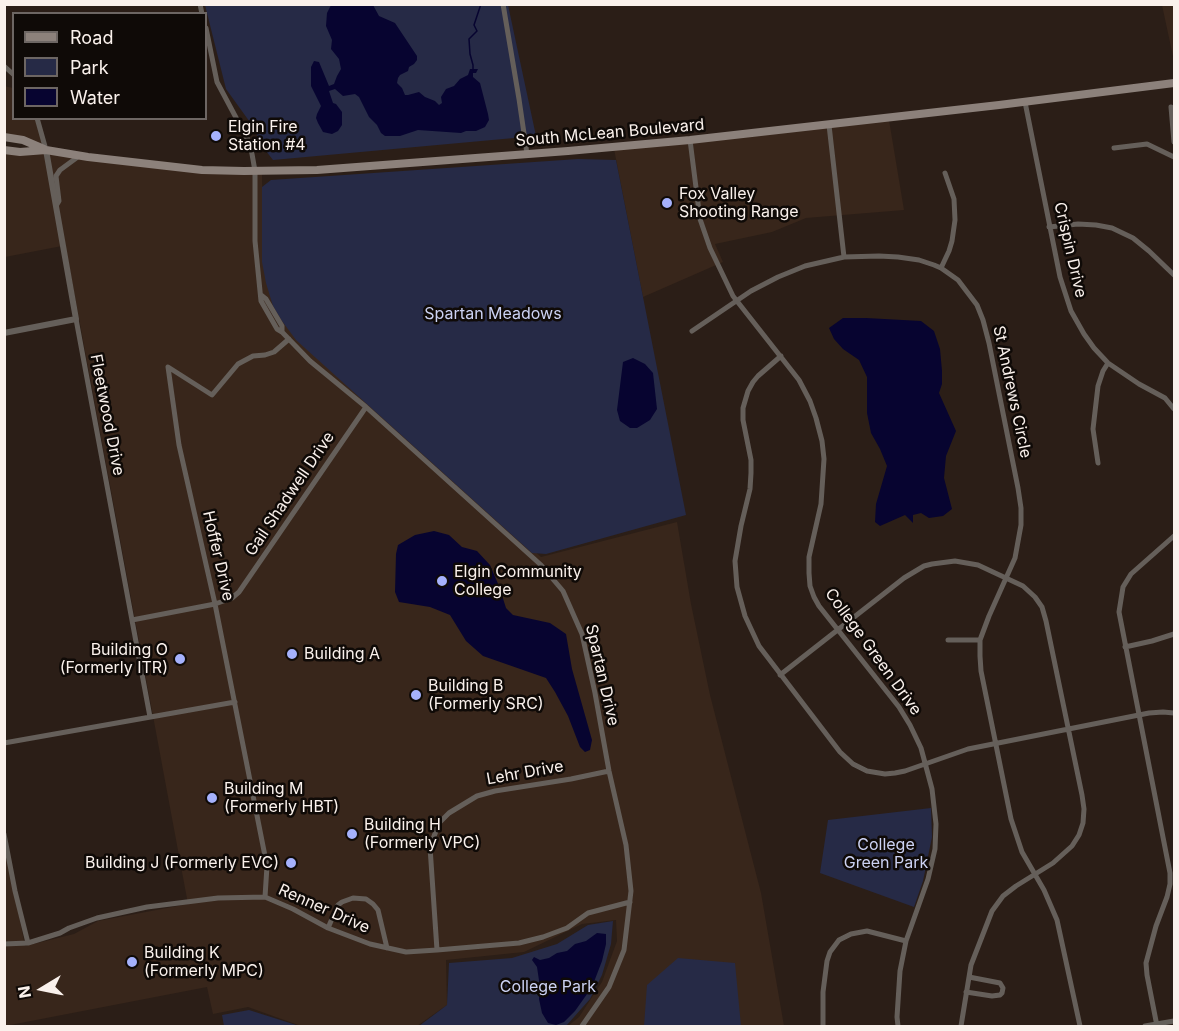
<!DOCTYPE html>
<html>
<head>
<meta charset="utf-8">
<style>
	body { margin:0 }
	#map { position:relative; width:1179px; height:1031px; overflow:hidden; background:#2b1e17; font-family:Inter,sans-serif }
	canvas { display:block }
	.frame { position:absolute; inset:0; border:6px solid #faf1ec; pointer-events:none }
	.legend { position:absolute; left:12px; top:12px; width:195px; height:108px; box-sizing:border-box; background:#0f0a07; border:2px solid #6d6663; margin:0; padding:8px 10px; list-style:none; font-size:18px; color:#faf1ec }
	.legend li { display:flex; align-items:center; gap:12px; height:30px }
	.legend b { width:30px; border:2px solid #6d6663 }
	.north { position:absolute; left:12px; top:959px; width:60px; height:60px; -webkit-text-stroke:4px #0f0a07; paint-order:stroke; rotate:260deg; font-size:16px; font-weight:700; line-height:24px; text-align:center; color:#faf1ec }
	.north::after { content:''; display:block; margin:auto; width:21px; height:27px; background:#faf1ec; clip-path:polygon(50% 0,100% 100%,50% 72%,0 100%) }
</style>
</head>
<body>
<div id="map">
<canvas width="1179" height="1031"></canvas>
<div class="frame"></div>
<ul class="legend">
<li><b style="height:8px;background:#8c817b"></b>Road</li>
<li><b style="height:16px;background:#262a46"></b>Park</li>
<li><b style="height:16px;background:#070430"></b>Water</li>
</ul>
<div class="north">N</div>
</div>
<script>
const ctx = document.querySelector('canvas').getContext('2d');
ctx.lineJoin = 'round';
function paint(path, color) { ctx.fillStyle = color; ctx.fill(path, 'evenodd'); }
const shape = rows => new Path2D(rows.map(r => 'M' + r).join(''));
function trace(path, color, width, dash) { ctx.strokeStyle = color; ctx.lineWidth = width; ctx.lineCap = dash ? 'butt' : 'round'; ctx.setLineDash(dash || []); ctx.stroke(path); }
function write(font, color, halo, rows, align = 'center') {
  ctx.font = font + ' Inter,sans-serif'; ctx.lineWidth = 5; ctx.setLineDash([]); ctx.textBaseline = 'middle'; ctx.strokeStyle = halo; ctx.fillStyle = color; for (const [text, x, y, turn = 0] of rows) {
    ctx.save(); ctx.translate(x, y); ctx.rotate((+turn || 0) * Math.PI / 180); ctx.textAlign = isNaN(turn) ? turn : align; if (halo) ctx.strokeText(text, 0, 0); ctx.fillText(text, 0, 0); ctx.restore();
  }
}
paint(shape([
	[1162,5,1174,5,1174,61],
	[4,86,13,88,14,118,35,119,44,147,5,135],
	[889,120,904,210,806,218,772,232,715,244,723,262,643,297,614,149],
	[44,151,62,246,5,257,5,152],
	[48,152,262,174,263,253,458,481,541,557,677,522,691,604,710,695,761,893,784,1026,568,1026,579,1017,602,982,617,941,616,920,582,924,524,952,446,960,447,1005,417,1026,301,1026,248,1007,213,1014,207,987,5,1026,4,841,25,946,74,934,98,921,188,904]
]), '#38261b');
paint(shape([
	[205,5,508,5,536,136,273,160,262,146,252,125,226,89],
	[578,159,616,160,686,515,546,554,532,553,296,340,282,321,273,306,266,283,262,262,262,187,271,180],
	[931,808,932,837,923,881,914,907,820,873,828,820],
	[613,921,611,944,602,975,590,999,566,1026,419,1026,447,1005,449,963,512,958,557,944,588,925],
	[678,958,735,963,741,1026,644,1026,647,985],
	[249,1010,293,1024,299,1026,224,1026,222,1015]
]), '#262a46');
paint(shape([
	[331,5,373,5,379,16,395,23,417,56,417,60,414,64,409,67,408,71,400,75,398,78,397,83,402,88,405,95,408,95,419,92,425,97,435,101,439,105,442,103,441,97,446,89,454,86,460,79,468,75,470,69,478,69,476,73,473,73,473,77,480,83,488,114,489,120,485,127,476,131,466,131,461,133,418,130,400,136,385,136,381,133,377,125,369,117,359,97,355,94,343,96,335,89,329,91,333,103,336,104,342,112,342,125,338,131,332,134,323,132,318,123,316,118,317,114,321,106,311,86,311,67,314,61,319,62,329,86,334,84,337,76,341,69,339,59,331,49,332,40,326,26,327,13],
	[843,318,866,318,921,321,934,331,940,349,942,371,942,384,939,393,956,431,946,456,944,478,952,509,943,516,929,518,921,513,913,515,913,523,905,515,880,526,875,522,876,504,887,466,880,449,871,433,867,413,867,377,859,360,843,349,834,339,829,328],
	[633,358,645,364,653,373,657,409,650,420,637,428,630,428,620,421,617,410,623,362],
	[434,531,449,535,462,547,477,551,490,565,499,586,506,608,513,615,550,623,566,634,572,669,592,740,590,750,585,752,580,747,568,716,555,692,546,678,483,656,466,641,450,615,430,607,399,602,395,592,396,554,398,545,415,535],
	[597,933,606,934,606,944,602,961,592,987,575,1011,564,1022,556,1025,548,1023,542,1013,539,999,540,987,537,967,532,960,534,957,540,960,549,958,557,953,567,951,575,944,586,941]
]), '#070430');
trace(shape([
	[473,70,473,65,470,54,469,39,477,31,474,25,481,4]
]), '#070430', 1.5);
trace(shape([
	[200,4,202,14],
	[503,4,519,99,527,154],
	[206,28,217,82,249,142,252,154,255,171,255,241,261,301,277,329,282,332,310,361,366,407,541,565,563,591,582,634,595,693,609,771,626,845,631,891,624,950,609,987,582,1026],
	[4,66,14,75],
	[1025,102,1060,277,1071,311,1084,334,1094,348,1108,363,1139,384,1165,398,1174,409],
	[1171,107,1174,142],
	[37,118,46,150],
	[829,125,844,257],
	[690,140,700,219,710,248,733,296,799,380,810,401,816,418,822,441,824,459,821,504,809,557,809,573,810,586,814,597,819,606,899,707,910,725,921,748,932,789,936,824,935,849,928,879,906,941,900,971,897,1017,898,1026],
	[1114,148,1147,144,1174,157],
	[56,206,59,201,56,176,60,170,79,156],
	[1049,227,1078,224,1096,225,1112,228,1133,238,1149,251,1174,275],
	[941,268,949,251,952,241,955,220,954,199,945,173],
	[261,295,266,299,282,326,282,332],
	[76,319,150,717],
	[692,331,751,291,778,277,805,266,844,257,879,256,898,257,919,260,934,265,941,268,958,280,977,305,983,320,989,343,1018,488,1021,508,1021,525,1015,558,989,616,980,640,980,656,981,671,1011,819,1022,852,1044,890,1057,920,1080,1026],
	[781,356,758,376,753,382,748,391,743,408,743,420,751,460,751,473,750,489,741,526,735,561,737,587,745,616,759,646,840,752,853,764,867,771,885,774,895,773,905,771,968,749,1149,713,1163,712,1174,713],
	[1098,463,1093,429,1098,386,1103,371,1108,363],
	[132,620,215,604,232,598,239,592,366,407],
	[948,640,980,640],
	[1125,647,1152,641,1174,634],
	[780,675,904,578,924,566,932,564,955,561,978,565,1023,586,1035,597,1042,607,1046,621,1082,795,1084,809,1083,823,1079,835,1072,846,1053,863,1016,886,1003,896,992,911,971,965,961,1026],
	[4,743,235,702],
	[4,834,15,891,28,943],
	[265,897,267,866,215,604,179,445,168,367,212,395,238,364,253,356,265,355,274,352,289,339],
	[328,928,338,905,342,902,353,898,366,899,373,904,378,910,387,948],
	[4,944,28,943,60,933,69,928,97,918,147,907,218,898,265,897,293,909,328,928,370,944,406,952,437,950,519,943,543,937,567,928,588,913,630,902],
	[437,950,430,847,439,823,449,813,477,796,495,791,571,779,609,771],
	[966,992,992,996,1000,995,1002,993,1003,988,1000,983,969,977],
	[823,1026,823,992,827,961,830,952,839,940,851,934,867,931,906,941],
	[1145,1026,1174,1021],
	[1157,1026,1147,975,1146,963,1156,926,1167,897,1170,884,1170,873,1119,612,1123,587,1131,574,1174,536]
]), '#655f5a', 5);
trace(shape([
	[4,333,76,319,46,150]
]), '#655f5a', 6);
trace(shape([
	[4,137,23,140,44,149],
	[4,150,20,152,46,150,88,157,202,170,244,171,317,170,568,151,690,140,999,105,1174,83]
]), '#8c817b', 8);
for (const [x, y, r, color] of [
	[216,136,6,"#a5b1fc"],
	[667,203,6,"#a5b1fc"],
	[442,581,6,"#a5b1fc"],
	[292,654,6,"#a5b1fc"],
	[180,659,6,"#a5b1fc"],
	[416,695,6,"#a5b1fc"],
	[212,798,6,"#a5b1fc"],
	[352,834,6,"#a5b1fc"],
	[291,863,6,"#a5b1fc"],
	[132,962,6,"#a5b1fc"]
]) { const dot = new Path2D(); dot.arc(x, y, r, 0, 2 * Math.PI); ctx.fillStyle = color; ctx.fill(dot); trace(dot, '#0f0a07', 2); }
write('16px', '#faf1ec', '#0f0a07', [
	["Elgin Fire",228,127],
	["Station #4",228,145],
	["Fox Valley",679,194],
	["Shooting Range",679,212],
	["Elgin Community",454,572],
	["College",454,590],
	["Building O",168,650,"right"],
	["(Formerly ITR)",168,668,"right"],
	["Building A",304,654],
	["Building B",428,686],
	["(Formerly SRC)",428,704],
	["Building M",224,789],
	["(Formerly HBT)",224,807],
	["Building H",364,825],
	["(Formerly VPC)",364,843],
	["Building J (Formerly EVC)",279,863,"right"],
	["Building K",144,953],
	["(Formerly MPC)",144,971]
], 'left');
write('16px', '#faf1ec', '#0f0a07', [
	["South McLean Boulevard",610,133,-5],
	["Crispin Drive",1070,250,77],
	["St Andrews Circle",1012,392,78],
	["Fleetwood Drive",107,415,79],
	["Gail Shadwell Drive",290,494,-56],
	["Hoffer Drive",218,556,77],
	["College Green Drive",873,652,54],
	["Spartan Drive",602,675,77],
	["Lehr Drive",525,773,-10],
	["Renner Drive",324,909,24]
]);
write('16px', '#ccd2f3', '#0f0a07', [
	["Spartan Meadows",493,314],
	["College",886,845],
	["Green Park",886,863],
	["College Park",548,987]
]);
</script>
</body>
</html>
